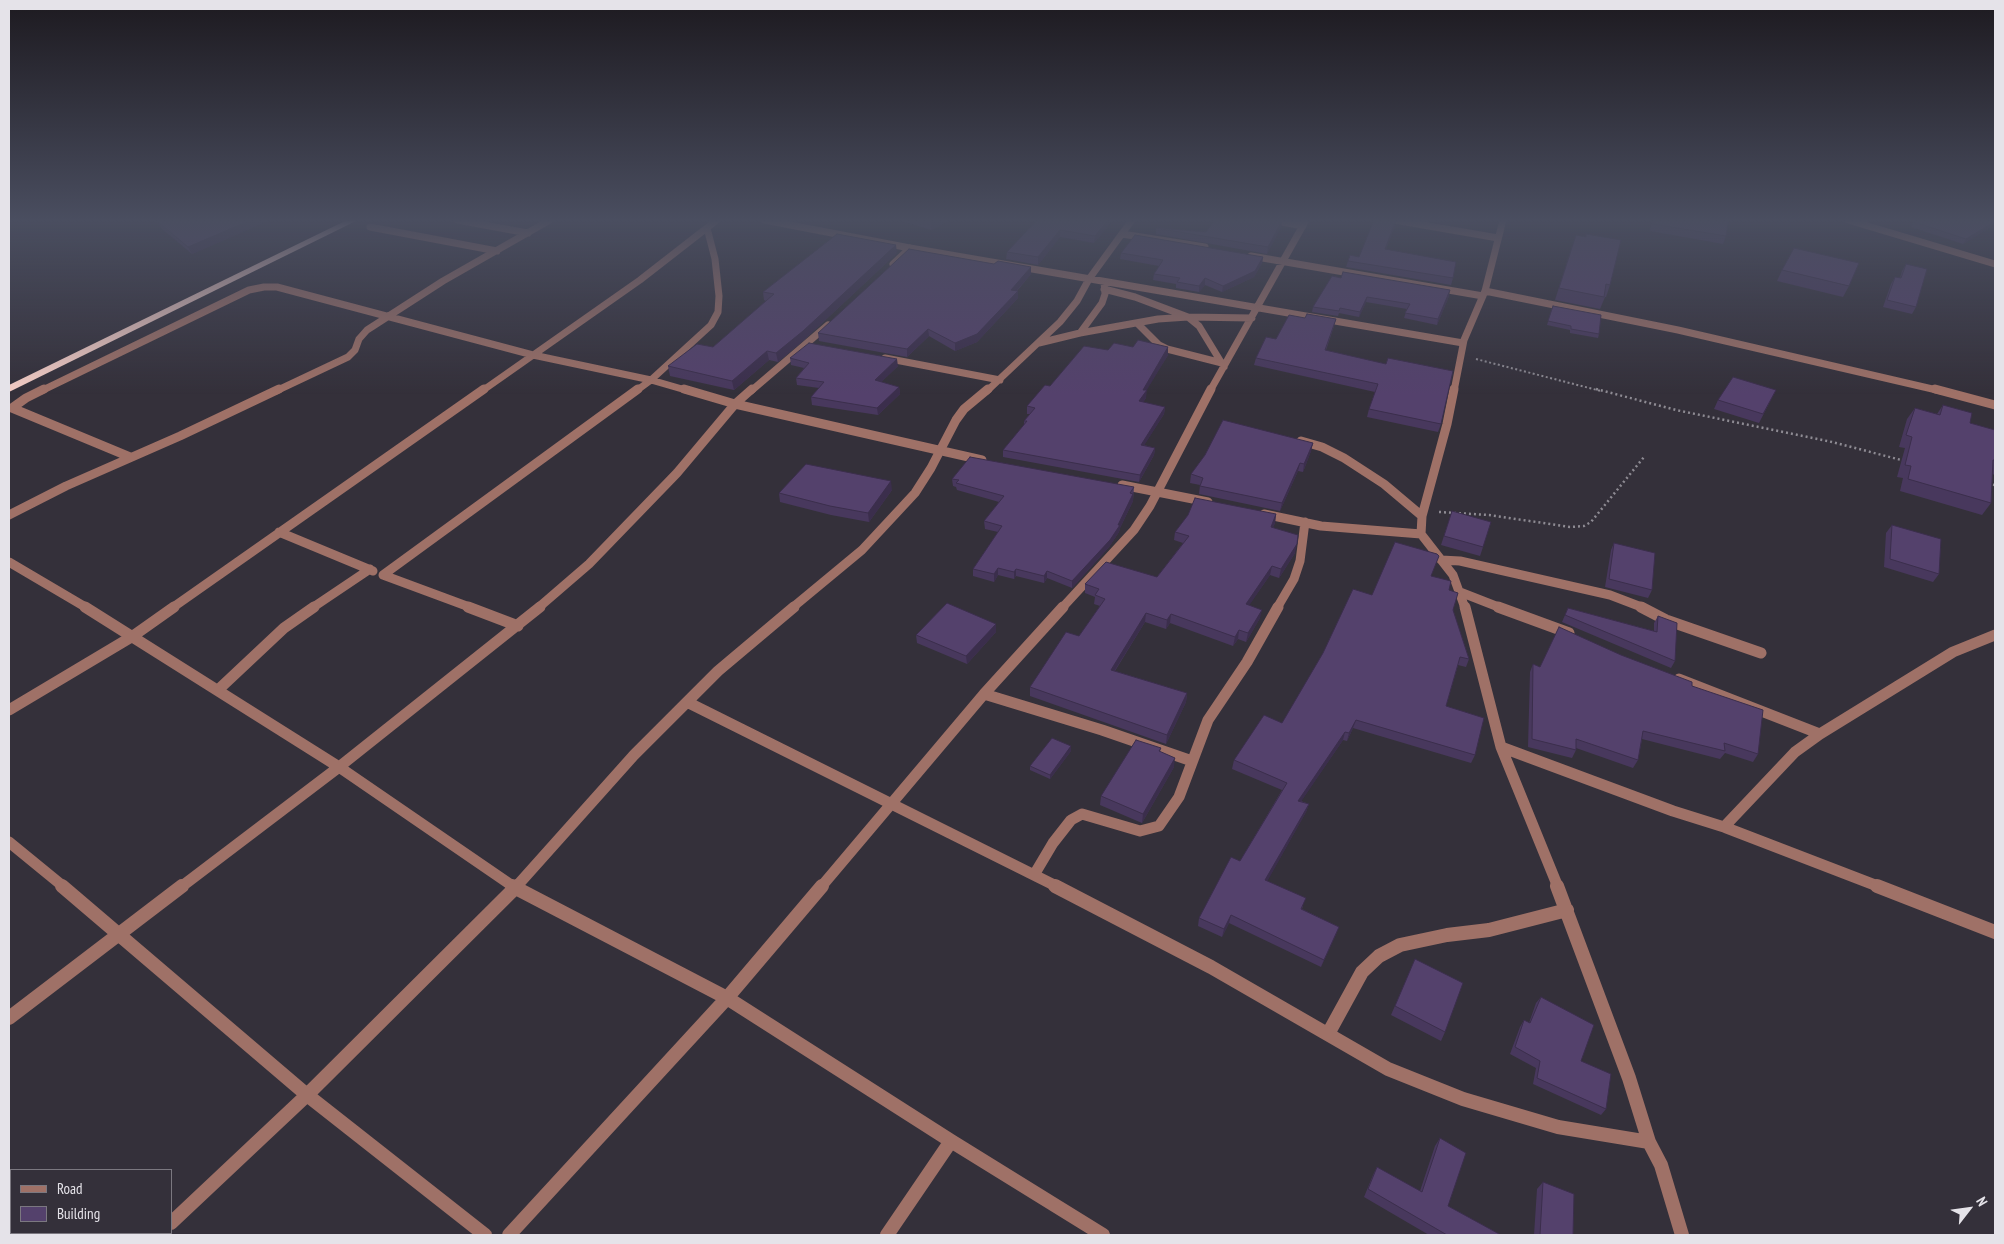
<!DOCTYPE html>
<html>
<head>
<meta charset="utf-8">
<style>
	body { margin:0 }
	#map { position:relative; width:2004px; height:1244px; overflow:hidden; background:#34303a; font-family:"PT Sans Narrow",sans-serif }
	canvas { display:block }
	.frame { position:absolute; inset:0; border:10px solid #e5e3e9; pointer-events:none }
	.legend { position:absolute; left:10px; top:1169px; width:162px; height:65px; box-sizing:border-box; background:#34303a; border:1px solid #7b7880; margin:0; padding:6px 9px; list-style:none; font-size:15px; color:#e5e3e9 }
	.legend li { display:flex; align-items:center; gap:10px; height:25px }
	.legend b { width:25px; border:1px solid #7b7880 }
	.north { position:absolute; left:1944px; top:1184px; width:50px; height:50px; -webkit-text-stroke:4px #34303a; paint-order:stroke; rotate:60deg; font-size:14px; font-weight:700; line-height:20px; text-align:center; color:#e5e3e9 }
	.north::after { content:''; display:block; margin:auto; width:18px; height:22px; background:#e5e3e9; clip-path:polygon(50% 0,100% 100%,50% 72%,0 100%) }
</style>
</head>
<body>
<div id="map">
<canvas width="2004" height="1244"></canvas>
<div class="frame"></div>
<ul class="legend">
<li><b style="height:6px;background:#9f7167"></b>Road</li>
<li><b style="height:14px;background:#54416c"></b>Building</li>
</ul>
<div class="north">N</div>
</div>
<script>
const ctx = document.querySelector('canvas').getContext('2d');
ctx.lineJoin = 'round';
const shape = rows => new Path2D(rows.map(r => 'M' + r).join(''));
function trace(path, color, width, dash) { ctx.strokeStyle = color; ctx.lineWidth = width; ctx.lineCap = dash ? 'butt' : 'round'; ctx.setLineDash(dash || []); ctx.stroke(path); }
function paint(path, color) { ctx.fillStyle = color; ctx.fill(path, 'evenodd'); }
trace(shape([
	[1476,359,1601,391]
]), '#8e8b93', 2, [2, 2.5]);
trace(shape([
	[1596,389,1676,410,1832,442,1905,461],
	[1988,484,1995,485],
	[1439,512,1489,515,1570,527,1584,526,1591,522,1644,457]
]), '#8e8b93', 2.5, [2, 3]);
trace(shape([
	[457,220,528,233],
	[764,220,910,248,1463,343],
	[1271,220,1303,226],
	[1394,220,1498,238],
	[1848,220,1995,264],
	[370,227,497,251],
	[1122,234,1205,247],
	[1251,256,1483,296],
	[893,264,910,248],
	[1104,289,1135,297,1188,317,1199,326,1224,367],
	[1485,291,1678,330,1941,391],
	[1137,323,1159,345,1167,349,1222,363],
	[1080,333,1102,303,1105,294,1104,282],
	[1039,343,1080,333,1158,319,1188,317,1252,318],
	[885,358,1000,380],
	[41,391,249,290,264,287,277,287,533,355,651,380,689,391],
	[276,391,348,357,355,350,359,339,367,330,443,281,550,220],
	[482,391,640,280,717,220],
	[636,391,651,380,711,325,718,312,719,296,715,259,707,228],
	[751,391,828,325],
	[987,391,1060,322,1077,301,1089,279,1132,220],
	[1210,391,1306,220],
	[1454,391,1464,340,1485,291,1503,220]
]), '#9f7167', 7);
trace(shape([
	[44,389,26,398,12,408,130,457],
	[684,389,735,404,982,460],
	[1454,389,1447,424,1422,516,1421,534,1453,575,1465,608],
	[1935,389,1995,405],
	[1301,441,1322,447,1344,458,1384,484,1422,516],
	[1122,485,1208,502],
	[1264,514,1321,526,1421,534],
	[9,515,66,486,180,436,279,389],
	[279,532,373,571],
	[1441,560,1460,561,1610,595,1644,608],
	[9,562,87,608],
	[1460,592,1501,608],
	[172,608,484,389],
	[312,608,370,569],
	[472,608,383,575,638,389],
	[538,608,589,564,677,473,735,404,752,389],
	[792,608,862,550,915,493,931,468,956,420,964,409,988,389],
	[1062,608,1134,530,1150,506,1211,389],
	[1277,608,1294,579,1300,561,1305,522]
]), '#9f7167', 9);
trace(shape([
	[85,607,339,767,514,887],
	[468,607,518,626],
	[1465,607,1501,747,1558,887],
	[1498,607,1569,633],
	[1641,607,1666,620,1761,653],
	[1679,679,1820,734],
	[218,690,284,628,314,607],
	[984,694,1102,730,1192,761],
	[687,702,1058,887],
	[9,710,133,636,174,607],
	[1501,747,1673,811,1724,827,1880,887],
	[1724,827,1795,752,1820,734,1953,652,1995,635],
	[9,842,64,887],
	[1034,875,1053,843,1071,820,1082,814,1140,831,1159,826,1179,797,1208,720,1247,662,1278,607],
	[181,887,339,767,540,607],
	[516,887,634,755,718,671,794,607],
	[821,887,984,694,1063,607]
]), '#9f7167', 11);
trace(shape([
	[62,886,307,1095,485,1235],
	[512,886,727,998,951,1141,1103,1235],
	[1055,886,1211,967,1388,1069,1463,1099,1558,1127,1649,1142],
	[1557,886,1629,1078,1649,1142,1661,1165,1682,1235],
	[1877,886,1995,932],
	[9,1018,182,886],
	[1328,1034,1362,972,1379,956,1400,945,1447,935,1489,930,1567,910],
	[171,1223,307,1095,517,886],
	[159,1235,161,1233],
	[509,1235,727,998,822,886],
	[887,1235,951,1141]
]), '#9f7167', 14);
paint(shape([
	[347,220,358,220,9,392,9,385,347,220]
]), '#f6cec6');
paint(shape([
	[270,220,192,254,161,228,157,221],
	[898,220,951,220,931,230],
	[1037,220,1113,220,1094,243,1060,237,1038,265,1006,259,1007,252],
	[1396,220,1395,226,1386,249,1453,278,1451,285,1346,267,1348,261,1359,257],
	[1426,220,1441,220,1440,223],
	[1652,220,1728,220,1726,236,1723,244,1650,231],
	[1913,220,1988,220,1994,222,1991,227,1963,244,1911,227],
	[1282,221,1281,227,1267,254,1156,234,1156,228,1206,232],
	[1572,246,1610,285,1606,297,1605,297,1600,309,1555,300],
	[897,253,804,340,778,362,769,360,734,390,670,376,668,366,713,347,766,301,764,300,763,292],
	[1121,253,1263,257,1262,263,1254,277,1222,292,1205,285,1199,292,1176,288,1176,284,1153,280,1154,274,1159,266,1120,259],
	[1906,264,1916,307,1912,314,1883,307,1891,284,1895,277,1900,278,1902,271],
	[1782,270,1849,286,1843,297,1777,281],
	[1031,274,1017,291,1018,291,1018,298,977,342,955,351,929,336,907,357,819,341,818,333],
	[1332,276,1449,296,1437,325,1404,318,1407,309,1366,302,1359,317,1339,313,1338,316,1312,312,1313,307],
	[1553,306,1599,334,1598,338,1570,333,1570,330,1547,325],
	[1305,318,1336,319,1334,326,1326,350,1441,424,1438,432,1367,417,1369,409,1375,392,1254,365,1256,358,1276,339],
	[1133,347,1168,347,1168,355,1146,390,1146,398,1143,402,1165,407,1164,414,1144,445,1155,448,1154,455,1139,482,1003,457,1003,450,1024,425,1024,421,1030,414,1027,414,1027,406,1050,386,1108,350],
	[790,358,898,366,881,382,899,387,900,394,878,415,812,405,811,397,819,388,797,385,796,378,804,368,791,365],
	[1776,390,1759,423,1714,409,1718,400],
	[1943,405,1970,423,1995,430,1995,475,1992,474,1991,503,1982,515,1900,491,1903,478,1897,477,1905,448,1899,447,1907,419,1915,408,1937,414],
	[1313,443,1311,451,1303,472,1298,471,1280,511,1199,494,1200,485,1190,483,1191,474],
	[952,479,1134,487,1133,501,1120,528,1119,532,1109,547,1072,588,1047,578,1044,583,1016,576,1014,579,998,575,994,582,973,576,973,569,998,532,985,529,984,521,999,502,957,490,956,487,953,486],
	[892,490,869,522,831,515,780,502,779,493],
	[1452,511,1483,547,1480,556,1441,545],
	[1276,514,1275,523,1273,527,1295,553,1279,578,1270,575,1249,605,1260,618,1246,642,1238,639,1233,646,1170,623,1166,629,1145,622,1115,671,1187,693,1186,702,1166,744,1030,696,1030,687,1079,636,1100,606,1094,604,1095,597,1085,593,1085,584,1157,577,1183,543,1174,540,1175,532],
	[1892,525,1939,574,1933,582,1884,567,1886,533],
	[1614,543,1652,590,1648,598,1605,587,1611,550],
	[1432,576,1449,590,1453,610,1469,659,1466,667,1458,665,1446,706,1475,755,1471,763,1353,728,1347,741,1343,740,1301,801,1309,804,1306,812,1267,881,1303,906,1302,909,1339,927,1321,967,1229,923,1222,937,1198,926,1199,918,1240,861,1282,790,1232,769,1234,760,1282,723,1372,595],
	[1568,608,1654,631,1654,623,1658,616,1675,661,1671,668,1562,622],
	[996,624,996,632,967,664,917,643,916,635],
	[1533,664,1540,667,1692,686,1758,754,1753,762,1725,753,1720,759,1642,739,1638,760,1633,768,1576,748,1576,750,1572,758,1528,747,1530,672],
	[1161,748,1160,752,1174,767,1142,823,1100,805,1101,796],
	[1071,751,1050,779,1030,770,1030,766],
	[1415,959,1445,1032,1441,1041,1391,1015],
	[1541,997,1581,1061,1606,1109,1601,1115,1533,1084,1536,1068,1510,1054,1520,1027,1524,1020,1529,1023,1536,1003],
	[1440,1138,1448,1206,1501,1235,1429,1235,1364,1197,1373,1175,1377,1167,1420,1191,1435,1146],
	[1543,1182,1573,1235,1534,1235,1537,1189]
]), '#48385d');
paint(shape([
	[251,220,270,220,192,254,188,247],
	[931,220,951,220,931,230],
	[1108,220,1113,220,1094,243,1095,236],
	[1396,220,1395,226,1383,255,1385,249],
	[1282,221,1281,227,1267,254,1268,247],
	[1994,222,1991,227,1963,244,1966,239],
	[1060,230,1060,237,1038,265,1038,257],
	[896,245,897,253,804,340,778,362,776,353],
	[1263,257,1262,263,1254,277,1222,292,1223,286],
	[1031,267,1031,274,1011,297,1011,290],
	[1205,278,1205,285,1199,292,1199,286],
	[1450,290,1449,296,1437,325,1438,319],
	[1018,291,1018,298,977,342,955,351,955,343],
	[1367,297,1366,302,1359,317,1360,312],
	[928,329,929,336,907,357,907,349],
	[1168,347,1168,355,1145,393,1147,390,1146,398,1139,408,1139,401,1143,390],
	[767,351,769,360,734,390,732,381],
	[897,359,898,366,875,388,875,380],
	[899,387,900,394,878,415,877,408],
	[1165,407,1164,414,1140,452,1141,445],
	[1313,443,1311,451,1303,472,1304,464],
	[1155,448,1154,455,1139,482,1140,475],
	[1300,463,1298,471,1280,511,1282,503],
	[891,481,892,490,869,522,868,513],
	[1133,494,1133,501,1120,528,1119,532,1109,547,1072,588,1072,581,1118,525],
	[1276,514,1275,523,1269,535,1271,527],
	[1297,544,1295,553,1279,578,1281,569],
	[1272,566,1270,575,1244,613,1246,604],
	[998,568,998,575,994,582,994,574],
	[1016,569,1016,576,1014,579,1014,572],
	[1047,571,1047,578,1044,583,1044,576],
	[1262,610,1260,618,1246,642,1248,633],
	[1146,613,1145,622,1110,678,1111,670],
	[1171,614,1170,623,1166,629,1167,620],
	[996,624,996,632,967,664,966,656],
	[1239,630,1238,639,1233,646,1235,637],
	[1187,693,1186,702,1166,744,1167,735],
	[1356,720,1353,728,1347,741,1349,733],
	[1345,732,1343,740,1296,809,1298,801],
	[1071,746,1071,751,1050,779,1050,775],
	[1175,758,1174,767,1142,823,1143,814],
	[1309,804,1306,812,1263,889,1265,880],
	[1231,915,1229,923,1222,937,1224,929],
	[1339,927,1336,935,1321,967,1324,960]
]), '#3b2e4c');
const building = shape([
	[162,220,251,220,188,247,157,221,162,220],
	[1037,220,1108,220,1095,236,1060,230,1038,257,1007,252,1037,220],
	[1215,220,1279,220,1282,221,1268,247,1156,228,1206,232,1215,220],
	[1374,220,1396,220,1385,249,1456,262,1453,278,1348,261,1350,255,1359,257,1374,220],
	[1654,220,1728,220,1726,236,1653,224,1654,220],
	[1914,220,1988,220,1994,222,1966,239,1914,222,1914,220],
	[837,234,896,245,803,331,776,353,767,351,732,381,668,366,697,344,713,347,774,294,763,292,837,234],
	[1586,234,1621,240,1610,285,1606,284,1604,297,1559,288,1576,235,1586,237,1586,234],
	[1135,235,1263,257,1255,271,1223,286,1205,278,1199,286,1177,282,1180,278,1154,274,1163,260,1121,253,1135,235],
	[1794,248,1859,263,1849,286,1782,270,1794,248],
	[909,249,994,264,998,261,1031,267,1011,290,1018,291,977,334,955,343,928,329,907,349,818,333,909,249],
	[1906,264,1927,269,1916,307,1887,300,1895,277,1901,278,1906,264],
	[1343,272,1450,290,1438,319,1405,313,1410,304,1367,297,1360,312,1340,308,1339,311,1313,307,1332,276,1341,278,1343,272],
	[1553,306,1601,315,1599,334,1571,329,1571,326,1548,321,1553,306],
	[1307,314,1336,319,1325,350,1386,364,1388,358,1453,371,1441,424,1369,409,1378,384,1256,358,1266,337,1276,339,1289,315,1305,318,1307,314],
	[1138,340,1168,347,1143,390,1147,390,1139,401,1165,407,1141,445,1155,448,1140,475,1003,450,1027,421,1024,421,1035,408,1027,406,1045,385,1050,386,1084,346,1108,350,1114,343,1133,347,1138,340],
	[809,343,897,359,875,380,899,387,877,408,811,397,824,382,796,378,809,363,790,358,809,343],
	[1733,377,1776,390,1763,414,1718,400,1733,377],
	[1943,405,1972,413,1970,423,1995,430,1995,460,1993,460,1991,503,1908,479,1911,466,1905,465,1912,437,1906,435,1915,408,1940,415,1943,405],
	[1223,420,1313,443,1304,464,1300,463,1282,503,1200,486,1203,478,1191,474,1205,455,1223,420],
	[970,457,1134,487,1130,493,1133,494,1118,525,1120,525,1110,540,1072,581,1047,571,1044,576,1016,569,1014,572,998,568,994,574,973,569,1002,526,984,521,1004,496,956,483,959,480,952,479,970,457],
	[806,464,891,481,868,513,830,506,779,493,806,464],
	[1195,498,1276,514,1271,527,1298,535,1297,544,1281,569,1272,566,1246,604,1262,610,1248,633,1239,630,1235,637,1171,614,1167,620,1146,613,1111,670,1187,693,1167,735,1030,687,1066,632,1079,636,1105,599,1095,595,1099,589,1085,584,1106,562,1157,577,1189,536,1175,532,1188,515,1195,498],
	[1452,511,1491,522,1483,547,1444,536,1452,511],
	[1892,525,1941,539,1939,574,1890,559,1892,525],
	[1395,542,1437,554,1439,556,1431,576,1451,581,1449,590,1458,593,1453,610,1469,659,1460,657,1446,706,1484,718,1475,755,1356,720,1349,733,1345,732,1298,801,1309,804,1265,880,1306,898,1301,909,1339,927,1324,960,1231,915,1224,929,1199,918,1231,857,1240,861,1287,783,1234,760,1264,715,1282,723,1323,653,1353,589,1372,595,1395,542],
	[1614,543,1655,553,1652,590,1609,579,1614,543],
	[947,603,996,624,966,656,916,635,947,603],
	[1568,608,1657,632,1658,616,1677,623,1675,661,1565,615,1568,608],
	[1559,627,1621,655,1692,682,1692,686,1763,710,1758,754,1724,743,1725,751,1643,731,1638,760,1576,739,1576,750,1532,739,1533,664,1540,667,1559,627],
	[1052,738,1071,746,1050,775,1030,766,1052,738],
	[1136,740,1161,748,1159,751,1175,758,1143,814,1101,796,1136,740],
	[1415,959,1463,983,1445,1032,1395,1006,1415,959],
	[1541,997,1594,1025,1581,1061,1611,1074,1606,1109,1537,1078,1540,1061,1515,1047,1524,1020,1530,1023,1541,997],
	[1440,1138,1466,1153,1448,1206,1501,1235,1447,1235,1368,1189,1377,1167,1422,1192,1440,1138],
	[1543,1182,1574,1194,1573,1235,1540,1235,1543,1182]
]);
paint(building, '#54416c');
trace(building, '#3b2e4c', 1);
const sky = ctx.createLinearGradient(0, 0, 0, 394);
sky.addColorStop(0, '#1d1a20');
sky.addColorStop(0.56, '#4a4e60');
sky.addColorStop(1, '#4a4e6000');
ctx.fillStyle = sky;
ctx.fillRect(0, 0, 2004, 394);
</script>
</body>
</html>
